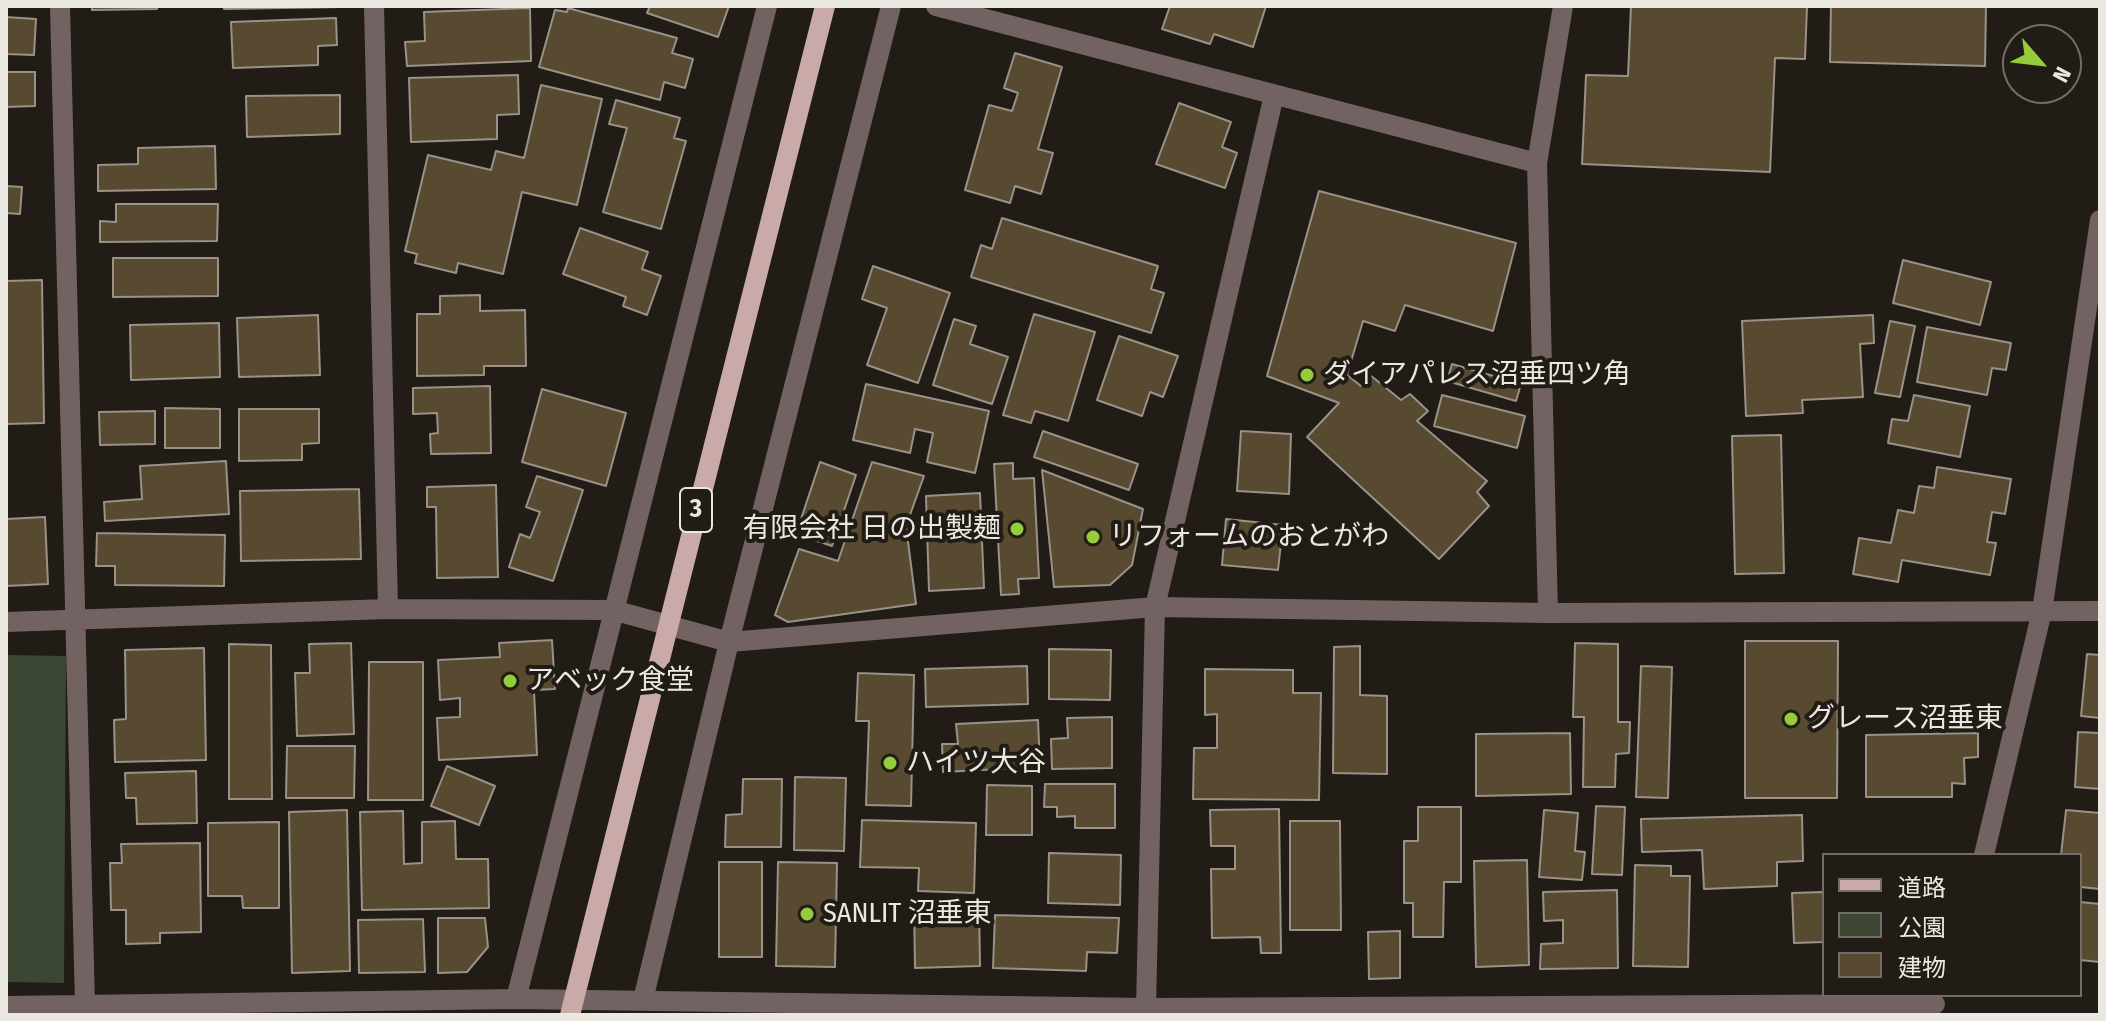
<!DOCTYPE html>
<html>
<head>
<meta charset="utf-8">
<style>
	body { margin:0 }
	#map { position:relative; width:2106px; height:1021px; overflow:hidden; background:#211c15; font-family:"Fira Sans Condensed","Noto Sans JP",sans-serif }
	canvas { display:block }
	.frame { position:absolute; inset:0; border:8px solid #ebe8e2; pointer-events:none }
	.legend { position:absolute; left:1822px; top:853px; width:260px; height:144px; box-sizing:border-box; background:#211c15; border:2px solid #726e67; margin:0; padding:10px 14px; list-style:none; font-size:24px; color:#ebe8e2 }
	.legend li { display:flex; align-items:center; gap:16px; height:40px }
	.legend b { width:40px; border:2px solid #726e67 }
	.north { position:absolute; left:2002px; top:24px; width:80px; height:80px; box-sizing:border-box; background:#211c15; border:2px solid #726e67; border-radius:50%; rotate:118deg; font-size:22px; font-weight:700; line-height:32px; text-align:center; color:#ebe8e2 }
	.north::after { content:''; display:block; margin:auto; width:28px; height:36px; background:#94cc3b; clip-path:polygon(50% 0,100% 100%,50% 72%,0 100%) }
</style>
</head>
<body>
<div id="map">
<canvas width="2106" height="1021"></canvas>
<div class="frame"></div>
<ul class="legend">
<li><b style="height:10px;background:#c9aaa9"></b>道路</li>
<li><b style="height:22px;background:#3b4633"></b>公園</li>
<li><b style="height:22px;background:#584a31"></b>建物</li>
</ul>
<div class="north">N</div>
</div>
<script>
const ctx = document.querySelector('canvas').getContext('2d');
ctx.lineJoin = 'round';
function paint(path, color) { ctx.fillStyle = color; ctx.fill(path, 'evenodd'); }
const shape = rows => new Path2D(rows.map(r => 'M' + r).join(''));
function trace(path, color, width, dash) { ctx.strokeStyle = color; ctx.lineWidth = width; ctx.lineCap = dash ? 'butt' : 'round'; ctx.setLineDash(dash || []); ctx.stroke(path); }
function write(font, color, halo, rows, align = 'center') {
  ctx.font = font + ' "Fira Sans Condensed","Noto Sans JP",sans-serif'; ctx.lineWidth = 8; ctx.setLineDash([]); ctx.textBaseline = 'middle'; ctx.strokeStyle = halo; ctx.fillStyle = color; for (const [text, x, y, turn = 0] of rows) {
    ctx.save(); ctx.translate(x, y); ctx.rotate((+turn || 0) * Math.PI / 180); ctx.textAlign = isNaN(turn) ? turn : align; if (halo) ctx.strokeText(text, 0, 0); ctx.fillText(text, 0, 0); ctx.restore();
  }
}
paint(shape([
	[6,655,66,656,64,983,6,982]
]), '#3b4633');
const building = shape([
	[92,6,157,6,157,9,92,10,92,6],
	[224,6,342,6,342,7,224,9,224,6],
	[650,6,729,6,718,37,647,13,650,6],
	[1170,6,1266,6,1253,47,1214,34,1210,44,1162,29,1170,6],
	[1631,6,1807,6,1805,59,1775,58,1770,172,1582,164,1586,75,1628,76,1631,6],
	[1831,6,1986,6,1985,66,1830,62,1831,6],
	[530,8,531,61,407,66,405,42,425,41,424,12,530,8],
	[568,8,677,38,672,53,693,59,685,88,664,82,660,100,539,67,555,10,567,12,568,8],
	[6,17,36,19,34,55,6,54,6,17],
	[336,18,337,45,318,46,318,65,233,68,231,22,336,18],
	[1015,53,1062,67,1038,149,1053,153,1041,194,1015,186,1010,203,965,190,989,105,1012,111,1018,93,1004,88,1015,53],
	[6,72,35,72,35,106,6,107,6,72],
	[518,75,519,114,497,115,497,139,411,142,409,78,518,75],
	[541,85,602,99,577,205,522,192,503,274,458,263,456,273,415,263,417,254,405,251,428,155,491,170,496,151,524,158,541,85],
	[340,95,340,134,247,137,246,96,340,95],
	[616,100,680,118,674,138,686,141,661,229,603,212,627,128,609,124,616,100],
	[1179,103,1231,122,1222,147,1237,153,1225,188,1156,164,1179,103],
	[215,146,216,189,98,191,98,165,138,164,138,148,215,146],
	[6,186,22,187,20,214,6,213,6,186],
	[1319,191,1516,243,1493,331,1405,305,1395,331,1363,321,1347,375,1361,386,1370,375,1401,400,1410,394,1428,411,1417,421,1487,481,1477,492,1489,506,1439,559,1307,437,1339,403,1267,376,1319,191],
	[116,204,218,204,217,241,100,242,100,221,116,222,116,204],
	[1002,218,1158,266,1151,289,1164,293,1151,333,971,277,981,245,992,249,1002,218],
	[580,228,648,252,642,269,661,276,647,315,623,306,626,297,563,274,580,228],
	[113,258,218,258,218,296,113,297,113,258],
	[1903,260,1991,282,1980,325,1893,303,1903,260],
	[873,266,950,293,918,383,867,365,887,308,862,299,873,266],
	[42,280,44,423,6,424,6,281,42,280],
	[480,295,480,311,525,310,526,366,484,366,484,375,417,376,417,314,440,314,440,296,480,295],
	[1034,314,1095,332,1068,421,1035,411,1031,423,1003,415,1034,314],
	[318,315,320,375,239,377,237,318,318,315],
	[1873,315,1874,343,1860,344,1863,397,1802,400,1803,413,1746,416,1742,321,1873,315],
	[954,319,976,326,970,344,1008,357,992,404,933,385,954,319],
	[1890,321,1915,326,1900,397,1875,393,1890,321],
	[219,323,220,377,131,380,130,325,219,323],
	[1927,327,2011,343,2006,370,1992,368,1987,395,1917,382,1927,327],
	[1119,336,1178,356,1163,397,1150,392,1142,416,1097,400,1119,336],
	[1452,364,1521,384,1516,401,1447,381,1452,364],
	[866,384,989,411,975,473,927,462,933,433,915,429,910,453,853,440,866,384],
	[490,386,491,453,431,454,430,434,438,433,437,413,413,414,413,388,490,386],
	[542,389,626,413,606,486,522,462,542,389],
	[1442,395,1525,416,1517,448,1434,426,1442,395],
	[1914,395,1970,406,1960,457,1888,443,1892,419,1908,421,1914,395],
	[165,408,220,409,220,448,165,448,165,408],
	[239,409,319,409,319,443,302,444,302,460,239,461,239,409],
	[155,411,155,444,100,445,99,412,155,411],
	[1043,431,1138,464,1129,490,1034,457,1043,431],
	[1241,431,1291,434,1289,494,1237,491,1241,431],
	[1781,435,1784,573,1735,574,1732,436,1781,435],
	[226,461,229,514,105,521,104,502,142,499,140,466,226,461],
	[820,462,856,475,832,546,796,534,820,462],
	[872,462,924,476,906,526,916,604,788,622,775,615,799,549,838,561,872,462],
	[1013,463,1013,479,1034,478,1039,578,1018,579,1019,594,1001,595,994,464,1013,463],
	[1937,467,2011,479,2005,514,1992,512,1987,542,1996,543,1990,575,1902,560,1898,582,1853,574,1859,538,1891,543,1898,510,1914,513,1919,486,1934,488,1937,467],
	[1042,470,1143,509,1132,565,1110,585,1054,587,1042,470],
	[537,476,583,490,553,581,509,567,520,534,530,538,540,512,526,507,537,476],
	[496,485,498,577,437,578,436,507,427,507,427,487,496,485],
	[359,489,361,559,241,561,240,491,359,489],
	[980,493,984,588,929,591,926,496,980,493],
	[45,517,48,584,6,586,6,519,45,517],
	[1226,519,1283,525,1278,570,1222,565,1226,519],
	[97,533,225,535,224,586,115,585,115,566,96,566,97,533],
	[552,640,555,689,534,690,537,755,439,760,437,718,460,717,460,698,440,700,438,660,500,657,499,643,552,640],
	[1745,641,1838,641,1837,798,1745,798,1745,641],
	[351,643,354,734,297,736,295,673,310,673,309,644,351,643],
	[1575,643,1618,644,1618,722,1630,722,1629,753,1616,754,1615,787,1583,787,1584,717,1573,717,1575,643],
	[229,644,271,645,272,799,229,799,229,644],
	[1360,646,1360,695,1387,696,1387,774,1333,773,1334,647,1360,646],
	[204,648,206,760,115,762,114,720,126,719,125,650,204,648],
	[1049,649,1111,650,1110,700,1049,699,1049,649],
	[2087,654,2100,655,2100,718,2081,716,2087,654],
	[369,662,423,662,423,800,368,800,369,662],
	[1027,666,1028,704,926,707,925,669,1027,666],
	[1641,666,1672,667,1668,798,1636,797,1641,666],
	[1205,669,1293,670,1293,693,1321,693,1319,800,1193,799,1194,748,1217,748,1217,714,1205,715,1205,669],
	[858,673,914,675,911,806,866,805,869,721,856,721,858,673],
	[1112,717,1112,768,1052,769,1051,739,1068,738,1067,718,1112,717],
	[1038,720,1040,767,943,772,942,744,958,744,956,724,1038,720],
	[2078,732,2100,733,2100,789,2075,787,2078,732],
	[1570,733,1571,794,1476,796,1476,734,1570,733],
	[1978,733,1978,757,1964,758,1965,784,1952,783,1952,797,1866,797,1866,735,1978,733],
	[287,746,355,746,354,798,286,798,287,746],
	[447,766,495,786,479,825,431,806,447,766],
	[196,771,197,823,137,824,136,798,126,798,125,773,196,771],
	[795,777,846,778,844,851,794,850,795,777],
	[743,779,782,779,781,847,725,847,726,815,742,814,743,779],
	[1045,784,1115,784,1115,828,1075,828,1075,816,1057,817,1057,807,1044,807,1045,784],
	[987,785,1032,786,1032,835,986,835,987,785],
	[1596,806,1625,807,1622,875,1592,874,1596,806],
	[1418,807,1461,807,1461,882,1444,882,1443,937,1413,937,1413,903,1404,903,1404,841,1418,841,1418,807],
	[1279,809,1281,953,1261,953,1260,937,1212,938,1211,869,1235,869,1235,846,1211,846,1210,810,1279,809],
	[347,810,350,971,292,973,289,812,347,810],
	[1544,810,1578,813,1575,851,1585,852,1582,880,1539,877,1544,810],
	[2066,810,2100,813,2100,889,2080,887,2080,855,2061,855,2066,810],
	[403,811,404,864,422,863,422,822,455,821,456,859,488,859,489,908,362,910,360,812,403,811],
	[1802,815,1803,861,1777,862,1777,886,1704,889,1702,850,1642,852,1641,819,1802,815],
	[862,820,976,823,974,893,918,891,919,868,860,867,862,820],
	[1290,821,1340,821,1341,930,1290,930,1290,821],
	[279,822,279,908,243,908,242,896,208,896,208,823,279,822],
	[200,843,201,932,160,933,160,943,126,944,126,910,111,910,110,863,122,863,121,844,200,843],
	[1049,853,1121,855,1120,905,1048,903,1049,853],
	[1527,860,1529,965,1476,967,1474,861,1527,860],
	[719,862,762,862,762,957,719,957,719,862],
	[778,862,837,863,835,967,776,966,778,862],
	[1635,865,1671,866,1671,876,1690,876,1688,967,1633,966,1635,865],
	[1617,890,1618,968,1540,969,1541,944,1563,943,1563,920,1544,921,1543,892,1617,890],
	[1824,892,1824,942,1794,943,1792,893,1824,892],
	[979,902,980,966,915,968,914,904,979,902],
	[2080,902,2100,904,2100,962,2080,960,2080,902],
	[995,915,1119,918,1117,953,1087,952,1086,971,993,968,995,915],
	[438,918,485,918,488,947,467,972,438,973,438,918],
	[423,919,425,972,359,973,358,920,423,919],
	[1400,931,1400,978,1369,979,1368,932,1400,931]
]);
paint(building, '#584a31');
trace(building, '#989288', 2);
trace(shape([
	[60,6,85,1005],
	[374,6,388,609],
	[936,6,1537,163,1548,613],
	[1537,163,1563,6],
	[6,622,388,609,613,610,729,642,1155,607,1548,613,2100,611],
	[1984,855,2042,611,2100,220],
	[516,999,767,6],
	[643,1000,729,642,891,6],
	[6,1006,516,999,1146,1008,1155,607,1274,95],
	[1146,1008,1935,1004]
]), '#726362', 20);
trace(shape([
	[570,1015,825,6]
]), '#c9aaa9', 20);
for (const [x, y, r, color] of [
	[1307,375,8,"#94cc3b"],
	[1017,529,8,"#94cc3b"],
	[1093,537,8,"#94cc3b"],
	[510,681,8,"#94cc3b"],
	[1791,719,8,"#94cc3b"],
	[890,763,8,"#94cc3b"],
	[807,914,8,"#94cc3b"]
]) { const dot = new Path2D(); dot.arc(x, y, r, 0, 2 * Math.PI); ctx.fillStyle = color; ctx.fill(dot); trace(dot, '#211c15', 3); }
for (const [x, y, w] of [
	[696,510,32]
]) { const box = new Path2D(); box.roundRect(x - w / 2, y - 22, w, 44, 6); ctx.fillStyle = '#211c15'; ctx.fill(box); trace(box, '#ebe8e2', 2); }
write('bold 26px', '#ebe8e2', null, [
	["3",696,510]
]);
write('28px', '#ebe8e2', '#211c15', [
	["ダイアパレス沼垂四ツ角",1323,375],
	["有限会社 日の出製麺",1001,529,"right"],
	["リフォームのおとがわ",1109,537],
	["アベック食堂",526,681],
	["グレース沼垂東",1807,719],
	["ハイツ大谷",906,763],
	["SANLIT 沼垂東",823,914]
], 'left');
</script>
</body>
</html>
